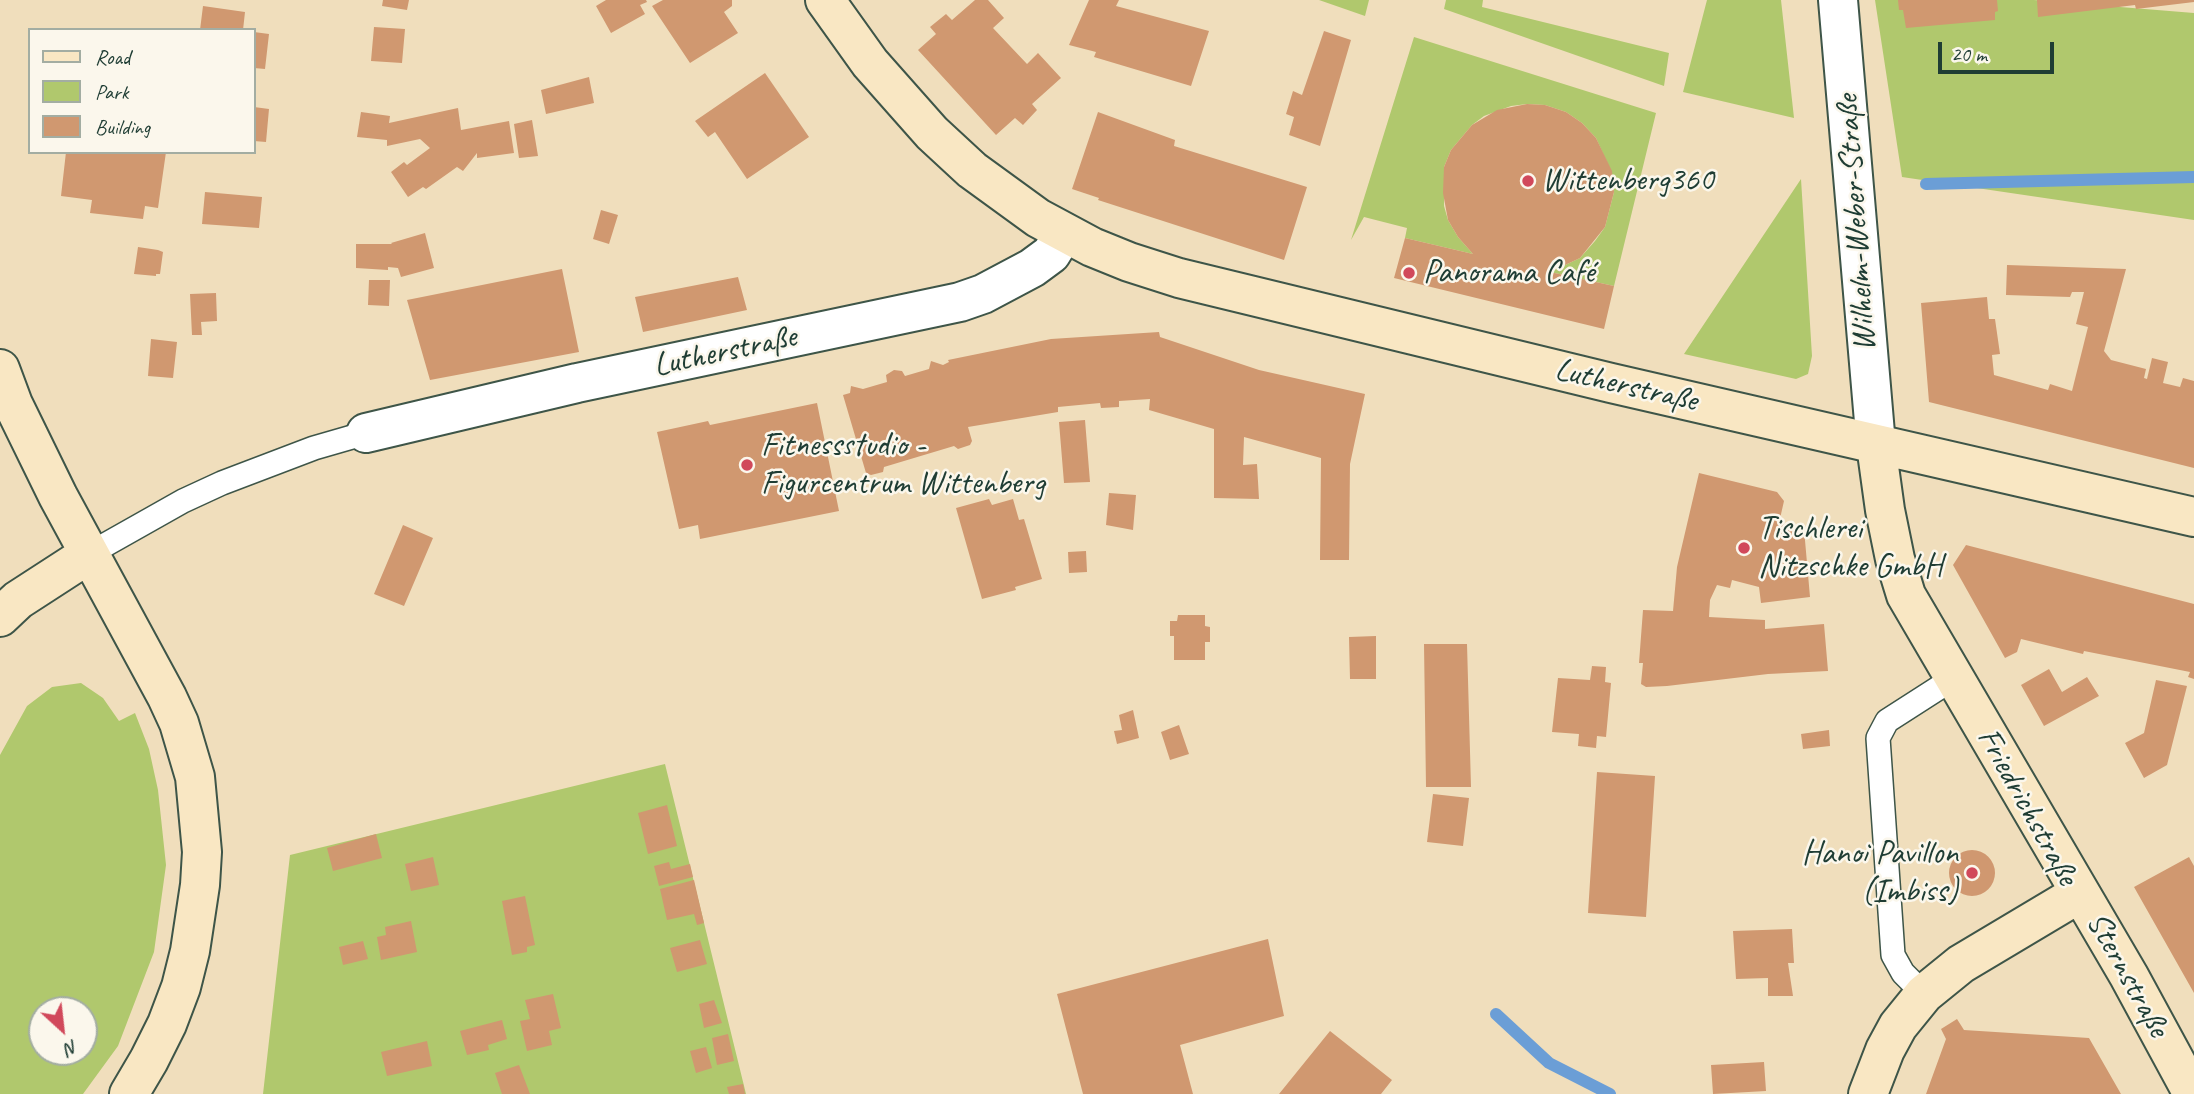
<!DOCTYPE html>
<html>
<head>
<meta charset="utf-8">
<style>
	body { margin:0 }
	#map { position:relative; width:2194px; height:1094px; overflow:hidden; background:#f0debc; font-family:Caveat,sans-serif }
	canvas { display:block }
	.legend { position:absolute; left:28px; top:28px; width:228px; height:126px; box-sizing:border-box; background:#fbf7ec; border:2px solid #a3ada2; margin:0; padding:9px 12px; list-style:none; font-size:21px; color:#1f3d34 }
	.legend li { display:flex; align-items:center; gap:14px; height:35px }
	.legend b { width:35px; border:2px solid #a3ada2 }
	.north { position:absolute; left:28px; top:996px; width:70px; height:70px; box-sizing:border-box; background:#fbf7ec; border:2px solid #a3ada2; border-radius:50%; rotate:153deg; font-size:19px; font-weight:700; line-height:28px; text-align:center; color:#1f3d34 }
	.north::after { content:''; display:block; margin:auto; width:24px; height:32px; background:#d1495b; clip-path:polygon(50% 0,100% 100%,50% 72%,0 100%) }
	.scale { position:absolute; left:1938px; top:42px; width:116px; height:32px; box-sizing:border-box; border:4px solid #1f3d34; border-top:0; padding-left:9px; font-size:21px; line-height:24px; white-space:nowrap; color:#1f3d34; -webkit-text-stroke:5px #fbf7ec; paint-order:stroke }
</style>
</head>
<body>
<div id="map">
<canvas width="2194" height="1094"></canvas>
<ul class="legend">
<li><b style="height:9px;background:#f9e7c3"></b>Road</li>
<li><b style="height:19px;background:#b0c86d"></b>Park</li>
<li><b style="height:19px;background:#d09870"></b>Building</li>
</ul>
<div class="north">N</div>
<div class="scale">20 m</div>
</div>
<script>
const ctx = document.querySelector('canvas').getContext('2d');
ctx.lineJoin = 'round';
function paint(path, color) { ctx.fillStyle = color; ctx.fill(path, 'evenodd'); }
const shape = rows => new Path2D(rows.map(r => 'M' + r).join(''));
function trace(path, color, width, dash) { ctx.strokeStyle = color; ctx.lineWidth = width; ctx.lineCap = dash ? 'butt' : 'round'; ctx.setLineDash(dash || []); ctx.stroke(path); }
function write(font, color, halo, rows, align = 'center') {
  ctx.font = font + ' Caveat,sans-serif'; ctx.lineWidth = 5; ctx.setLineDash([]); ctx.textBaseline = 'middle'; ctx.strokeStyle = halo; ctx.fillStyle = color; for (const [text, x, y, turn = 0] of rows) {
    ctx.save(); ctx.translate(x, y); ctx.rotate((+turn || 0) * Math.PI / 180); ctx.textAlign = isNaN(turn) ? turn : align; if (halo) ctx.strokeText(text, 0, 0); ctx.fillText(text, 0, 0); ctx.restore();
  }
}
paint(shape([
	[1319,0,1369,0,1365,16],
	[1446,0,1483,0,1482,7,1669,53,1664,86,1444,9],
	[1707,0,1781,0,1794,118,1683,92],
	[1875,0,2034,0,2194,13,2194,220,1902,177],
	[1414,37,1656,113,1614,286,1550,272,1580,258,1595,241,1605,227,1614,192,1611,171,1596,138,1582,123,1566,112,1545,105,1527,104,1511,106,1484,116,1472,125,1451,150,1444,167,1444,206,1448,220,1458,237,1473,254,1405,238,1407,228,1364,217,1351,240],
	[1801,179,1812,356,1808,374,1796,379,1684,354],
	[81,683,103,698,119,721,135,713,149,749,158,790,166,865,154,952,118,1046,83,1094,0,1094,0,755,27,706,52,687],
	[42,1010,84,1010,84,1052,42,1052],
	[665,764,746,1094,263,1094,290,855]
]), '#b0c86d');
trace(shape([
	[1926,184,2194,177],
	[1496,1014,1549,1063,1610,1094]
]), '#6b9ed6', 12);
paint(shape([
	[383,0,409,0,407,10,382,6],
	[606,0,646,0,647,2,640,5,645,14,611,33,596,6],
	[663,0,732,0,732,6,724,12,738,33,690,63,652,6],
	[975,0,988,0,1004,18,993,28,1027,64,1038,53,1061,78,1032,104,1037,110,1023,125,1015,118,996,135,918,50,936,34,930,27,946,14,952,20],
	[1089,0,1119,0,1116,6,1209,31,1191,86,1094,57,1096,52,1069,45],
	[1898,0,1997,0,1998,11,1995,12,1995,20,1906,28,1903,10,1899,10],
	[2037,0,2194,0,2194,2,2136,9,2135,5,2038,17],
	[203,6,245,12,243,30,200,30],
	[374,27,405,29,402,63,371,61],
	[1324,31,1351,40,1320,146,1289,135,1294,117,1286,114,1293,91,1302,95],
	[254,32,269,34,265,69,254,68],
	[765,73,809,137,747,179,715,132,708,137,695,121],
	[589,77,594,103,546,114,541,90],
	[1527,104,1545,105,1566,112,1582,123,1596,138,1612,171,1614,192,1605,227,1580,258,1550,272,1614,286,1604,329,1394,278,1405,238,1473,254,1458,237,1448,220,1443,193,1444,167,1451,150,1472,125,1497,110],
	[254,107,269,109,266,142,254,141],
	[458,108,461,130,509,121,514,153,477,158,477,153,463,171,457,167,426,189,423,187,408,197,391,172,404,162,407,165,430,148,420,139,387,146,387,140,357,137,361,112,390,116,389,123],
	[1098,112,1175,140,1174,146,1307,187,1284,260,1098,200,1099,198,1072,189],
	[532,120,538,156,519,158,514,124],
	[66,152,166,152,158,208,145,206,143,219,90,213,92,200,61,196],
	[205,192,262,197,259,228,202,224],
	[601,210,618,215,609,244,593,239],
	[425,233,434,268,401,277,398,268,388,267,388,270,356,268,356,244,392,244,391,243],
	[138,247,158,250,163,252,160,274,156,274,156,276,134,274],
	[2007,265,2126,269,2104,351,2111,360,2146,369,2144,378,2147,379,2152,358,2168,362,2163,383,2180,387,2183,378,2194,381,2194,468,1929,402,1921,303,1987,297,1989,319,1995,319,2000,354,1992,355,1994,375,2048,390,2050,384,2072,391,2088,327,2076,324,2084,292,2072,292,2070,297,2006,295],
	[562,269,579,352,430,380,407,300],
	[738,277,747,310,643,332,635,297],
	[369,280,390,280,389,306,368,305],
	[216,293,217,321,201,322,202,335,192,335,190,294],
	[1159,332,1160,337,1259,370,1365,394,1350,464,1349,560,1320,560,1321,458,1244,437,1243,465,1257,464,1259,499,1214,498,1214,429,1149,410,1150,399,1119,401,1119,407,1101,408,1100,403,1058,407,1058,412,968,427,972,441,970,445,958,449,954,446,884,467,883,472,871,475,866,473,843,395,850,393,851,386,863,389,887,382,886,375,894,370,902,371,905,376,929,369,931,361,943,365,949,362,948,360,1051,339],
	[151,339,177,342,173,378,148,376],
	[817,403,839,511,700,539,698,525,679,529,657,432,708,421,710,425],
	[1085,420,1090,482,1064,483,1059,422],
	[1699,473,1777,492,1784,501,1779,523,1804,529,1810,597,1761,603,1759,587,1732,580,1730,588,1717,585,1710,600,1709,617,1765,620,1765,629,1824,624,1828,671,1768,674,1667,686,1646,687,1641,684,1643,663,1639,663,1643,610,1673,611,1677,567],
	[1109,493,1136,495,1133,530,1106,525],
	[989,499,992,505,1013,499,1019,520,1024,519,1042,579,1015,587,1016,590,982,599,956,508],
	[403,525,433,538,404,606,374,594],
	[1966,545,2194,604,2194,679,2188,677,2190,672,2084,651,2083,654,2021,639,2017,652,2005,658,1953,565],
	[1086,551,1087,572,1069,573,1068,552],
	[1178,615,1205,615,1205,626,1210,627,1210,642,1205,642,1205,660,1174,660,1174,636,1170,636,1170,621,1177,621],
	[1376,636,1376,679,1350,679,1349,637],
	[1424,644,1467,644,1471,787,1426,787],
	[1592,666,1606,667,1605,682,1611,683,1606,737,1597,736,1596,748,1578,746,1579,734,1552,732,1558,678,1590,680],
	[2049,669,2062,692,2087,677,2099,696,2044,726,2021,685],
	[2156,680,2187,686,2167,765,2144,778,2125,743,2144,733],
	[1133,710,1139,738,1117,744,1114,731,1122,730,1119,715],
	[1179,725,1189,754,1170,760,1161,732],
	[1829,730,1830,746,1803,749,1801,734],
	[1597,772,1655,776,1646,917,1588,913],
	[1433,794,1469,798,1463,846,1427,842],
	[667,805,677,846,648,854,638,813],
	[376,834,382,858,333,871,327,848],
	'1949 873a23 23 0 1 1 46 0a23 23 0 1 1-46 0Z',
	[433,857,439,885,411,891,405,864],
	[2189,857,2194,866,2194,993,2134,887],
	[669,862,671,869,690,864,693,877,659,886,654,866],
	[694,880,704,923,697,925,694,914,667,920,660,889],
	[525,896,535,945,527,947,527,952,512,955,502,901],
	[411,921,417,952,381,960,377,937,386,935,385,927],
	[1792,929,1794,963,1788,963,1793,996,1768,996,1768,978,1736,979,1733,931],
	[1268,939,1284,1016,1180,1045,1193,1094,1083,1094,1057,994],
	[700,940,707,964,677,972,670,948],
	[363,941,368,959,343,965,339,947],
	[553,994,561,1028,549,1031,552,1045,527,1051,520,1021,530,1019,525,1000],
	[714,1000,722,1023,704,1028,699,1004],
	[1957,1019,1964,1030,2089,1038,2121,1094,1926,1094,1946,1039,1941,1029],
	[502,1020,507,1039,488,1045,489,1050,467,1055,460,1031],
	[1330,1031,1392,1080,1381,1094,1279,1094],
	[728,1034,734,1061,717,1065,712,1038],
	[427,1041,432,1066,387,1076,381,1052],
	[706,1047,712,1068,696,1073,690,1051],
	[1764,1062,1766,1091,1713,1094,1711,1065],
	[519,1065,530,1094,502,1094,495,1073],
	[743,1084,745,1094,729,1094,727,1087]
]), '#d09870');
const lane = shape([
	[89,554,183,501,222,483,314,448,366,433],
	[1924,994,1903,973,1893,955,1878,738,1887,721,1954,678]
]);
const street = shape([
	[1838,0,1876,445],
	[366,433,577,383,960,302,983,294,1032,268,1051,254,1064,233]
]);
const secondary = shape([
	[825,0,870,63,932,133,972,170,1038,218,1092,247,1129,262,1179,278,1611,383,2194,517],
	[0,369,13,404,58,496,167,697,179,723,195,777,202,852,200,885,190,951,181,987,167,1024,149,1060,129,1094],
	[1876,445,1885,510,1895,559,1906,595,2129,976,2193,1094],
	[0,617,18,600,89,554],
	[1868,1094,1885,1050,1898,1026,1924,994,1961,964,2080,893]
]);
trace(lane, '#3e5548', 26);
trace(street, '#3e5548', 42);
trace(secondary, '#3e5548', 42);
trace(lane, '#fff', 23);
trace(street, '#fff', 38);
trace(secondary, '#f9e7c3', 38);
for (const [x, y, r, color] of [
	[1528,181,7,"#d1495b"],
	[1409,273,7,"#d1495b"],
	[747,465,7,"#d1495b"],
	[1744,548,7,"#d1495b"],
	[1972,873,7,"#d1495b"]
]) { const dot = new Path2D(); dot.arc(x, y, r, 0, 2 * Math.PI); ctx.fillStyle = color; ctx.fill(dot); trace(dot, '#fbf7ec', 2.5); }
write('33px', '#1f3d34', '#fbf7ec', [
	["Wittenberg360",1542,181],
	["Panorama Café",1423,273],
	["Fitnessstudio -",761,446],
	["Figurcentrum Wittenberg",761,484],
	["Tischlerei",1758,529],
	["Nitzschke GmbH",1758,567],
	["Hanoi Pavillon",1958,854,"right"],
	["(Imbiss)",1958,892,"right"]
], 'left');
write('33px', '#1f3d34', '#fbf7ec', [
	["Wilhelm-Weber-Straße",1857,223,-94],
	["Lutherstraße",725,352,-12],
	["Lutherstraße",1626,386,13],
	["Friedrichstraße",2027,807,61],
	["Sternstraße",2127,975,61]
]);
</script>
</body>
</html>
